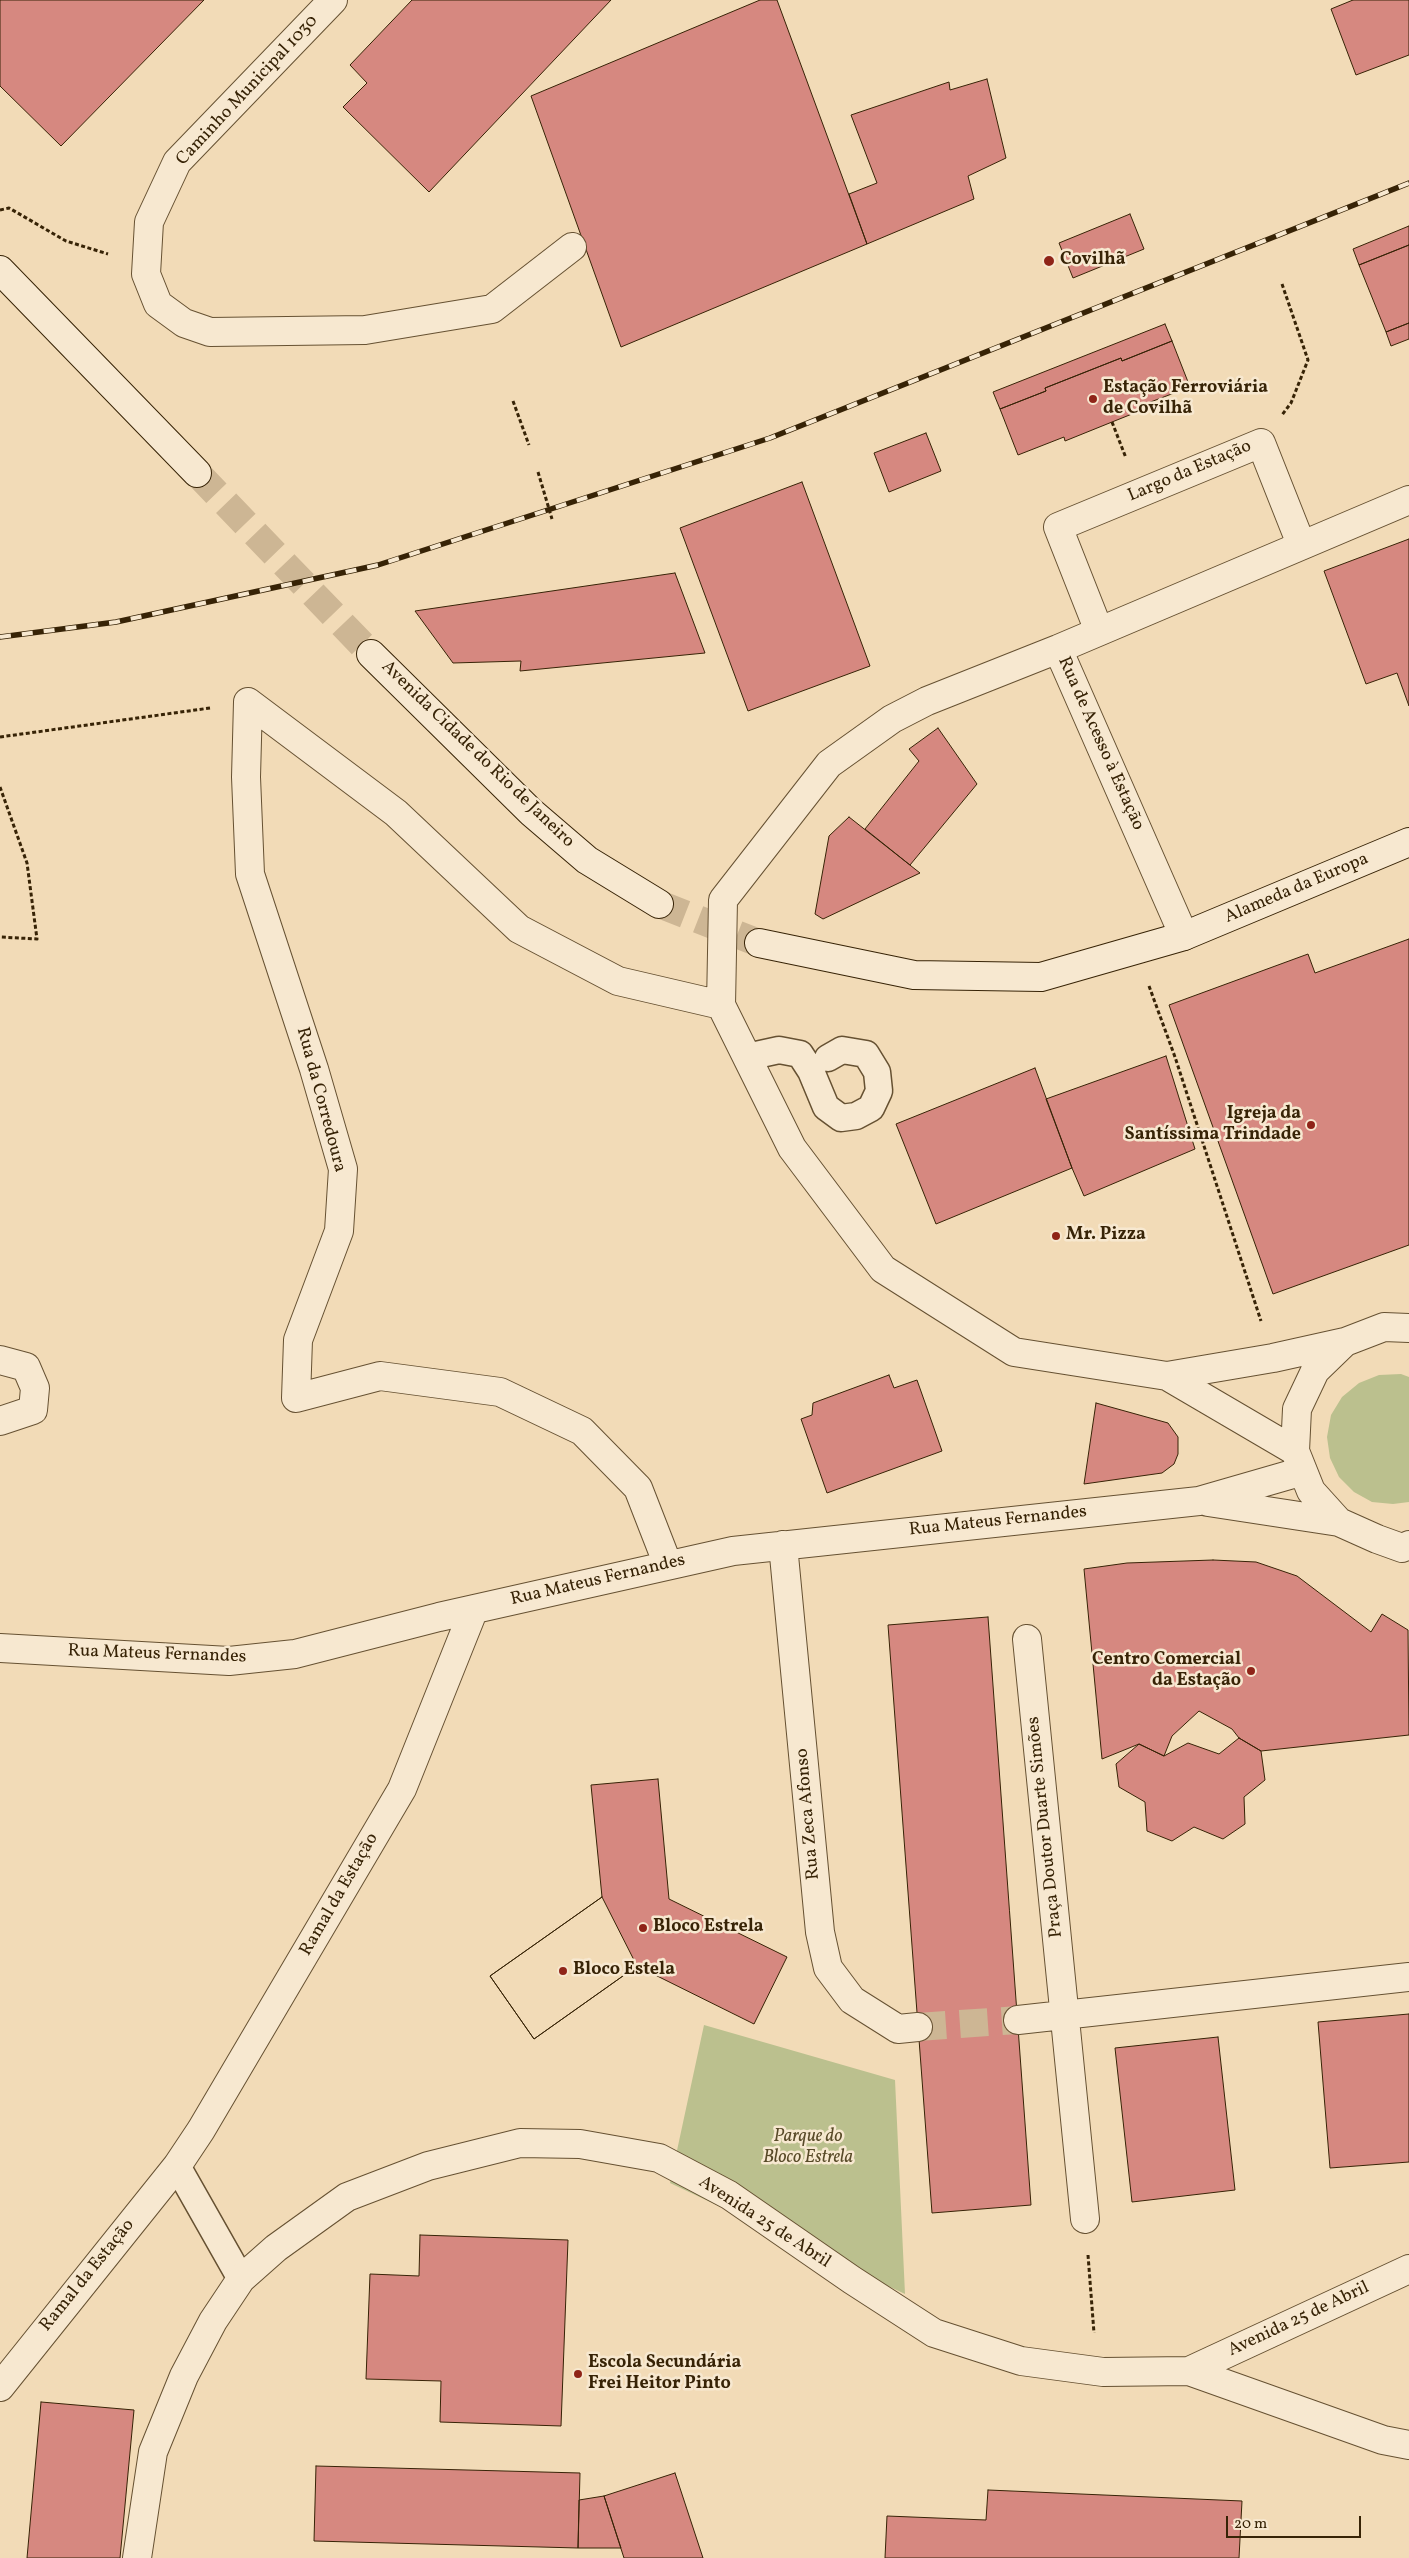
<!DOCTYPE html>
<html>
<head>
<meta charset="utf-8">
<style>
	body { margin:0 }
	#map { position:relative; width:1409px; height:2558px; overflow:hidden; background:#f2dbb7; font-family:Vollkorn,serif }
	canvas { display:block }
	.scale { position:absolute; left:1226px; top:2516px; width:135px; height:22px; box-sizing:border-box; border:2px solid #372306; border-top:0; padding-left:6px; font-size:15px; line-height:18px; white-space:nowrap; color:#372306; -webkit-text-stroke:4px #f7e8d0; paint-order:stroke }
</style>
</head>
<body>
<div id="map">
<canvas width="1409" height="2558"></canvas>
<div class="scale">20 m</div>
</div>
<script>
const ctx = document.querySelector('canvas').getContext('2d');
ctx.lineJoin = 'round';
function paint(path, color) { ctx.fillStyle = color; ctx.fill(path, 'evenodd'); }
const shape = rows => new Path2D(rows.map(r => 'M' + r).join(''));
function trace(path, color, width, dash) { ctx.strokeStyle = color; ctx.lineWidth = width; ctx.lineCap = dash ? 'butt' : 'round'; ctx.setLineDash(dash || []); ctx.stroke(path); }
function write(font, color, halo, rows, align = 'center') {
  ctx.font = font + ' Vollkorn,serif'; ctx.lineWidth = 5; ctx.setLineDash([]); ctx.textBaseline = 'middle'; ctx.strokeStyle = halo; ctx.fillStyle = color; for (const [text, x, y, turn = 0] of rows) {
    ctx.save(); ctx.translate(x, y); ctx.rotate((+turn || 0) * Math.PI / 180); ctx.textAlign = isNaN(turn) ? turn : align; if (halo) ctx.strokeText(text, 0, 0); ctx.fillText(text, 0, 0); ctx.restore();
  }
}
paint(shape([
	[1401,1374,1409,1377,1409,1502,1393,1504,1372,1502,1354,1492,1339,1477,1330,1458,1327,1437,1331,1415,1342,1397,1359,1383,1379,1375],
	[704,2025,895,2080,905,2294,670,2183]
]), '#bbc08e');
const building = shape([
	[0,0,204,0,61,146,0,86,0,0],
	[412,0,611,0,429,192,343,107,367,83,350,65,412,0],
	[760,0,777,0,867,244,621,347,531,96,760,0],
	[1353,0,1409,0,1409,55,1356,75,1331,9,1353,0],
	[987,79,1006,158,968,176,974,199,867,244,849,194,877,183,851,115,949,82,950,90,987,79],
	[1130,214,1144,249,1073,278,1059,243,1130,214],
	[1409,226,1409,245,1359,265,1353,249,1409,226],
	[1409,245,1409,323,1386,332,1359,265,1409,245],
	[1409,323,1409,339,1391,346,1386,332,1409,323],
	[1165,324,1172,341,1122,361,1121,358,1045,388,1046,391,1000,409,993,392,1165,324],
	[1172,341,1190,387,1140,406,1142,410,1112,422,1065,441,1064,437,1018,455,1000,409,1046,391,1045,388,1121,358,1122,361,1172,341],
	[926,433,941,471,889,492,874,453,926,433],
	[802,482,870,666,748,711,680,528,802,482],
	[1409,539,1409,706,1397,673,1366,684,1324,571,1409,539],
	[675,573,705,653,520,671,521,661,453,663,415,611,675,573],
	[938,728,977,784,910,865,865,829,919,761,909,749,938,728],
	[849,817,920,873,823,919,815,914,829,836,849,817],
	[1409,939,1409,1245,1273,1294,1169,1005,1308,954,1315,973,1409,939],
	[1166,1056,1195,1149,1084,1196,1072,1168,1046,1099,1166,1056],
	[1035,1068,1072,1168,936,1224,896,1124,1035,1068],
	[889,1375,894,1388,917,1380,942,1451,827,1493,801,1419,812,1415,813,1403,889,1375],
	[1096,1403,1168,1423,1178,1437,1178,1454,1174,1464,1162,1473,1084,1484,1096,1403],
	[1213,1560,1256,1562,1297,1576,1371,1632,1382,1614,1408,1630,1409,1735,1261,1751,1239,1738,1232,1729,1199,1711,1172,1736,1164,1756,1139,1744,1102,1759,1084,1569,1127,1563,1213,1560],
	[988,1617,1031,2205,932,2213,888,1625,988,1617],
	[1239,1738,1261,1751,1265,1780,1244,1797,1245,1824,1223,1839,1194,1827,1172,1841,1147,1831,1145,1802,1119,1787,1116,1764,1139,1744,1164,1756,1188,1743,1219,1754,1239,1738],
	[658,1779,669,1899,787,1957,754,2024,637,1966,534,2039,490,1976,602,1897,591,1785,658,1779],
	[602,1897,637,1966,534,2039,490,1976,602,1897],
	[1409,2014,1409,2162,1330,2168,1318,2022,1409,2014],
	[1218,2037,1235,2190,1132,2202,1115,2048,1218,2037],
	[420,2235,568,2240,561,2426,440,2422,441,2381,366,2379,370,2274,419,2276,420,2235],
	[41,2402,134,2410,120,2558,27,2558,41,2402],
	[316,2466,580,2473,578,2548,314,2541,316,2466],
	[675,2473,703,2558,624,2558,604,2496,675,2473],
	[988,2490,1242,2501,1239,2558,885,2558,887,2516,986,2520,988,2490],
	[604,2496,621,2548,578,2548,579,2500,604,2496]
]);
paint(building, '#d68880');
trace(building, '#372306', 1);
trace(shape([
	[918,2027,1018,2020]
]), '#cdb694', 28, [28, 14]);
trace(shape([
	[197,473,371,654],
	[659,904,759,943]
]), '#cdb694', 28, [28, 14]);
const lane = shape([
	[747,1057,779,1050,800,1054,811,1071,826,1107,841,1118,856,1116,871,1108,879,1091,877,1072,866,1054,842,1050,828,1058],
	[177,2166,241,2279]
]);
const street = shape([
	[333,0,177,162,149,222,146,274,158,304,184,323,210,332,365,330,492,309,572,247],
	[1099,631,1058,527,1261,443,1301,544],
	[1058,649,1184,936],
	[248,702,246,777,250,874,314,1069,343,1169,339,1231,298,1340,296,1398,380,1376,500,1392,582,1431,638,1488,668,1565],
	[248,702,396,813,519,929,618,981,721,1005],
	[1409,1328,1384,1327,1345,1342,1315,1371,1297,1409,1295,1451,1311,1491,1339,1522,1377,1539,1402,1548,1409,1545],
	[1345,1342,1273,1358,1167,1376,1014,1352,883,1269,792,1148,721,1005,723,900,829,764,892,719,927,701,1058,649,1409,500],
	[0,1360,26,1367,35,1388,33,1410,0,1421],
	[1167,1376,1295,1451],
	[1208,1502,1339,1522],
	[783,1545,820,1932,828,1968,852,2000,898,2029,918,2027],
	[1027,1639,1085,2219],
	[0,1648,229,1661,295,1654,439,1617,733,1551,1199,1501,1303,1471],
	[1018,2020,1409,1977],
	[1189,2371,1409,2269],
	[0,2387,177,2166,201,2130,402,1789,474,1609],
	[137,2558,153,2452,184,2376,213,2321,241,2279,276,2248,347,2197,428,2166,520,2143,580,2144,659,2158,729,2195,852,2280,934,2333,1021,2361,1103,2372,1189,2371,1383,2440,1409,2445]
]);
const secondary = shape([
	[0,270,197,473],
	[371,654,531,812,587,860,659,904],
	[759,943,914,975,1041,977,1184,936,1409,842]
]);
trace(lane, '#665132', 29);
trace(street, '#665132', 30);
trace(secondary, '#372306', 30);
trace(shape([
	[0,210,9,208,66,241,108,254],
	[1282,284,1308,360,1291,403,1282,415],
	[513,401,529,445],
	[1112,422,1126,458],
	[538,472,552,519],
	[0,737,210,708],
	[0,787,27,863,37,939,0,937],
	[1149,986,1175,1057,1261,1321],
	[1088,2255,1094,2333]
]), '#372306', 3, [4, 2.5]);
trace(lane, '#f7e8d0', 26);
trace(street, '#f7e8d0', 28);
trace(secondary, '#f7e8d0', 28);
const rail = shape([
	[0,637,116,622,378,565,770,438,1409,183]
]);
trace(rail, '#372306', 5.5);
trace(rail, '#f7e8d0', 4, [11]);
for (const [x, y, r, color] of [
	[1049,261,6,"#8f2418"],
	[1093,399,5,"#8f2418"],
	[1311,1125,5,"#8f2418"],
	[1056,1236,5,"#8f2418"],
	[1251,1671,5,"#8f2418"],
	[643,1928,5,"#8f2418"],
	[563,1971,5,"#8f2418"],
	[578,2374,5,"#8f2418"]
]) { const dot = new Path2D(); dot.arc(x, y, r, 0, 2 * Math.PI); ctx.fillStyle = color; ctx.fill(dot); trace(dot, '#f7e8d0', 2); }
write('18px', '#372306', '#f7e8d0', [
	["Caminho Municipal 1030",248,91,-47],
	["Largo da Estação",1190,472,-23],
	["Rua de Acesso à Estação",1100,744,66],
	["Avenida Cidade do Rio de Janeiro",477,755,44],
	["Alameda da Europa",1297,889,-23],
	["Rua da Corredoura",320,1100,75],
	["Rua Mateus Fernandes",998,1522,-6],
	["Rua Mateus Fernandes",598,1581,-13],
	["Rua Mateus Fernandes",157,1655,2],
	["Rua Zeca Afonso",809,1814,-95],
	["Praça Doutor Duarte Simões",1046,1827,-96],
	["Ramal da Estação",340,1895,-60],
	["Avenida 25 de Abril",764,2223,33],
	["Ramal da Estação",88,2276,-51],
	["Avenida 25 de Abril",1299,2320,-25]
]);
write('bold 18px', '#372306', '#f7e8d0', [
	["Covilhã",1060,261],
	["Estação Ferroviária",1103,389],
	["de Covilhã",1103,410],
	["Igreja da",1301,1115,"right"],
	["Santíssima Trindade",1301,1136,"right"],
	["Mr. Pizza",1066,1236],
	["Centro Comercial",1241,1661,"right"],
	["da Estação",1241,1682,"right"],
	["Bloco Estrela",653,1928],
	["Bloco Estela",573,1971],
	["Escola Secundária",588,2364],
	["Frei Heitor Pinto",588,2385]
], 'left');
write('italic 18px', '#584a28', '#f7e8d0', [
	["Parque do",808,2138],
	["Bloco Estrela",808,2159]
]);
</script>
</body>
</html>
